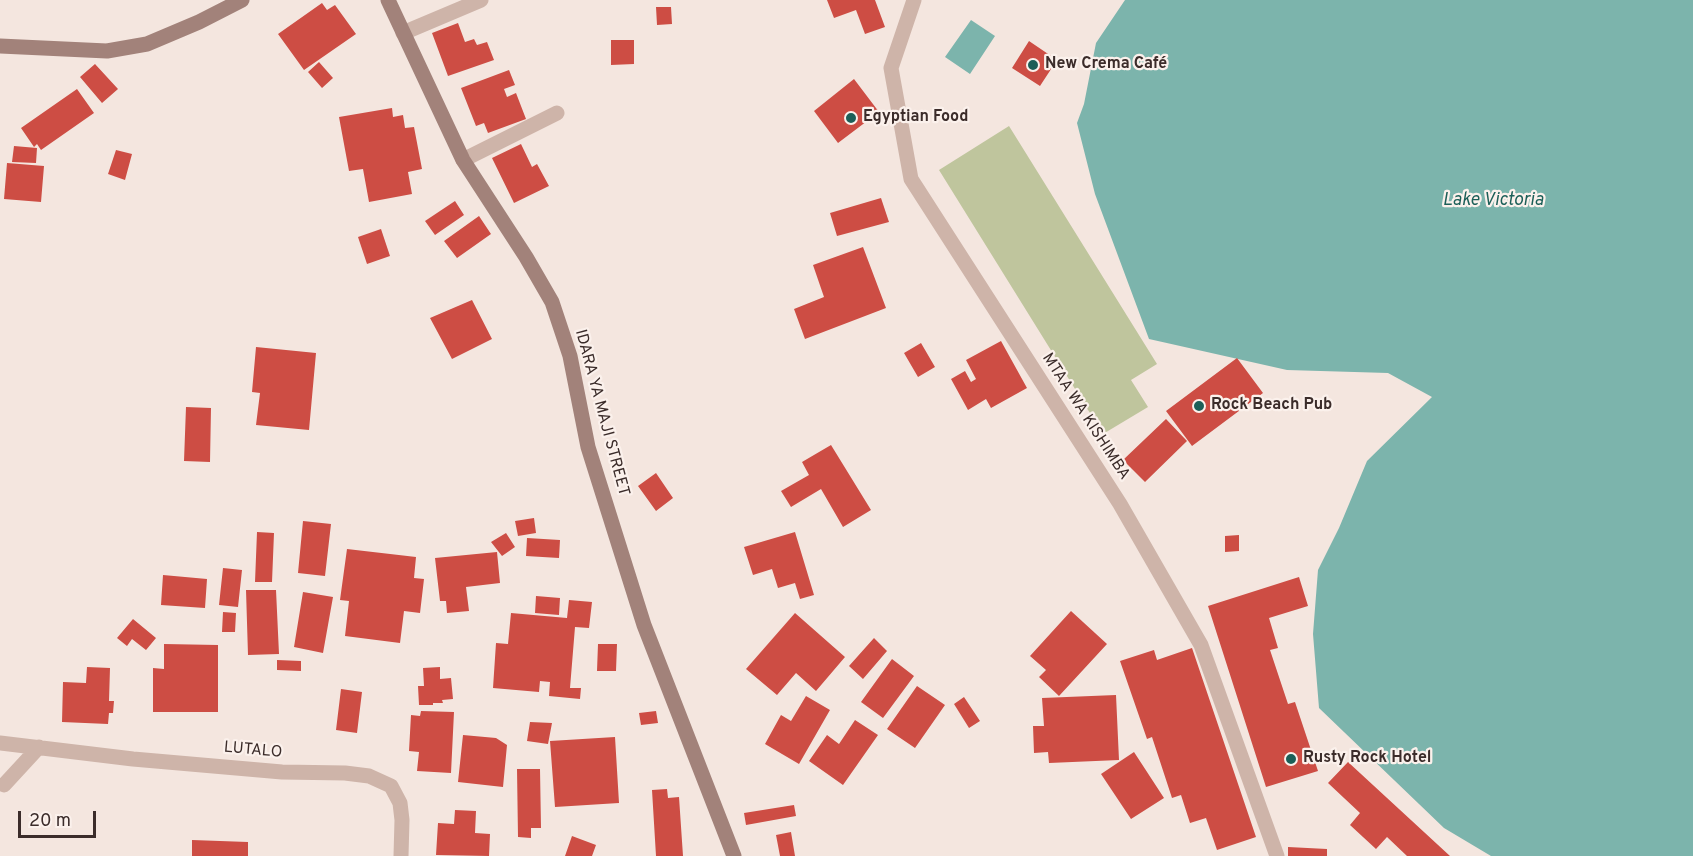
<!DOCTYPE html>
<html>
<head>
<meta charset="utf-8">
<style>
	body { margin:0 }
	#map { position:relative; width:1693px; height:856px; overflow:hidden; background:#f4e6df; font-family:Overpass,sans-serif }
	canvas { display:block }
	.scale { position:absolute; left:18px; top:811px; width:78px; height:27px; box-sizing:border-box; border:3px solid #3b2c2a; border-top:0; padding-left:8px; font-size:18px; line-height:21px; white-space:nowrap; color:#3b2c2a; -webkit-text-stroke:4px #fbf1ec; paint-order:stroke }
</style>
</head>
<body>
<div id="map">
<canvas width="1693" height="856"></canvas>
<div class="scale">20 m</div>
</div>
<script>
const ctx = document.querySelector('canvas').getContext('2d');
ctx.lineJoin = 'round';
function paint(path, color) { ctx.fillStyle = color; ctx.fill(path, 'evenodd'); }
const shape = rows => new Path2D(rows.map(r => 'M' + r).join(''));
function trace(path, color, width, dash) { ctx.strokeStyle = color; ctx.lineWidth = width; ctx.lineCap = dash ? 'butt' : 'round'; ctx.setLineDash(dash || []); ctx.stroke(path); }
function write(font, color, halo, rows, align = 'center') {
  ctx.font = font + ' Overpass,sans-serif'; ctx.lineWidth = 4.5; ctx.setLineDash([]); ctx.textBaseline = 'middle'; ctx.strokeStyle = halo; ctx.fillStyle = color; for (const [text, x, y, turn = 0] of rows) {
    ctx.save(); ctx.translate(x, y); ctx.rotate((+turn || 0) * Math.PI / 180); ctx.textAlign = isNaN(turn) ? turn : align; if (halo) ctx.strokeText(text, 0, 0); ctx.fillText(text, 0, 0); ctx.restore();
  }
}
paint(shape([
	[1009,126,1157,364,1131,380,1148,407,1103,434,939,170]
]), '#bfc59d');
paint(shape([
	[1125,0,1693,0,1693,856,1491,856,1444,828,1319,708,1313,634,1318,570,1339,528,1367,461,1432,397,1388,373,1287,370,1149,339,1095,194,1077,123,1084,104,1096,43],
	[971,20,995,36,970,74,945,57]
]), '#7cb4ac');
paint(shape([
	[827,0,875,0,885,27,865,34,856,10,834,18],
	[322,3,327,10,335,5,356,34,304,70,278,34],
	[656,7,671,7,672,24,657,25],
	[458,23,465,42,474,39,477,45,487,42,494,60,448,76,432,33],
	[611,40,634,40,634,64,611,65],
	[1029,41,1057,60,1040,86,1012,68],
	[319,62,333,78,322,88,308,72],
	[95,64,118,89,102,103,80,77],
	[509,70,515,85,504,89,507,97,516,93,526,119,488,133,484,123,476,126,461,88],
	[854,79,879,112,838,143,814,111],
	[77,89,94,113,41,150,37,144,34,147,21,128],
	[392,108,393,117,403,115,405,128,414,127,422,169,408,172,412,194,369,202,363,169,349,171,339,117],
	[521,144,532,167,537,164,549,186,514,203,492,158],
	[14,146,37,148,36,163,12,162],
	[116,150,132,154,125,180,108,174],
	[7,163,44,166,41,202,4,199],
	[881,198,889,222,837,236,830,213],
	[455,201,464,215,435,235,425,221],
	[479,216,491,234,457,258,444,241],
	[381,229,390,256,367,264,358,237],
	[863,247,886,308,805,339,794,309,824,297,813,265],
	[472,300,492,339,452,359,430,318],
	[1001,341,1027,388,991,408,986,399,968,410,951,379,965,371,971,382,976,379,966,360],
	[921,343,935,367,918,377,904,353],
	[256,347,316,353,309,430,256,425,260,393,252,392],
	[1237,358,1263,393,1192,446,1166,411],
	[186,407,211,408,210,462,184,461],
	[1166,419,1187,441,1145,482,1123,460],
	[831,445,871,510,843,527,821,489,791,507,781,491,809,475,802,462],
	[656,473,673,498,656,511,638,486],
	[534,518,536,533,518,536,515,521],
	[303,521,331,524,325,576,298,573],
	[257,532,274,533,272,582,255,582],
	[795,532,814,595,800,599,795,583,778,588,772,569,753,575,744,547],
	[506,533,515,547,502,556,491,542],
	[1239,535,1239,551,1225,552,1225,536],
	[527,538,560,540,559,558,526,556],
	[347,549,416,557,414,578,424,579,420,613,404,611,400,643,345,636,349,601,340,600],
	[497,552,500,583,466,587,469,611,447,613,446,601,440,601,435,558],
	[223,568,242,570,238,607,219,605],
	[163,575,207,579,205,608,161,605],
	[1299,577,1308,606,1269,618,1278,648,1270,650,1288,704,1295,702,1318,771,1266,787,1208,606],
	[246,590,276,590,279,654,248,655],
	[303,592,333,597,323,653,294,647],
	[536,596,560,598,559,615,535,613],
	[569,600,592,602,589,628,575,627,570,688,581,688,580,699,549,696,550,682,540,681,539,692,493,688,496,643,508,644,511,613,567,618],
	[1071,611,1107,644,1059,696,1039,677,1046,670,1030,656],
	[223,612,236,613,235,632,222,632],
	[795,613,845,657,816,691,796,673,777,695,746,669],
	[133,619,156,638,146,650,132,639,127,646,117,638],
	[874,638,887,651,863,679,849,666],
	[164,644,218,645,218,712,153,712,153,668,164,669],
	[598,644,617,644,616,671,597,671],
	[1192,648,1256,837,1217,850,1206,818,1190,823,1181,795,1172,798,1152,737,1147,739,1120,661,1154,650,1157,660],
	[892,659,914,676,883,718,861,702],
	[277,660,301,661,301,671,277,670],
	[87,667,110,668,109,701,114,701,113,713,109,713,108,724,62,722,63,682,86,683],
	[440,667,440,679,451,678,453,699,442,700,443,703,433,703,433,705,419,705,418,686,424,686,423,668],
	[917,686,945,705,915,748,887,729],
	[341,689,362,692,357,733,336,730],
	[1116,695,1119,760,1049,763,1048,752,1034,753,1033,726,1044,726,1042,698],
	[806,696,830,710,799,764,765,744,781,715,791,721],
	[964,697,980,721,969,728,954,704],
	[421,711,454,712,451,773,417,771,419,752,409,751,411,715,420,716],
	[656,711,658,723,641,725,639,713],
	[855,720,878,735,843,785,809,761,827,735,839,744],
	[530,722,552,723,548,744,527,741],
	[463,735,496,738,507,745,503,787,458,782],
	[615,737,619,803,555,807,550,741],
	[1134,752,1164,798,1131,819,1101,774],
	[1348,762,1450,856,1407,856,1387,837,1376,849,1350,825,1360,813,1328,783],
	[517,769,540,769,541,828,531,828,531,838,518,837],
	[667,789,668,798,679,797,683,856,656,856,652,790],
	[794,805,796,816,746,825,744,813],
	[455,810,476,811,475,833,490,834,489,856,436,855,438,823,454,824],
	[791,832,795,856,780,856,776,835],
	[572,836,596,845,592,856,565,856],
	[192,840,248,842,248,856,192,856],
	[1288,847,1327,849,1327,856,1288,856]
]), '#cd4d44');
trace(shape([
	[914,0,891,68,911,179,1120,504,1201,645,1277,856],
	[403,33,481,0],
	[463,160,557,113],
	[0,743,133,759,282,772,345,773,369,776,391,786,400,803,402,820,401,856],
	[4,785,39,747]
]), '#ceb4a9', 15);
trace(shape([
	[388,0,463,160,526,257,552,302,570,356,588,447,644,625,734,856],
	[0,46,107,51,147,44,199,22,242,0]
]), '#a2827a', 15);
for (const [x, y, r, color] of [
	[1033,65,6,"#1c5f58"],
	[851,118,6,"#1c5f58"],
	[1199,406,6,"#1c5f58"],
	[1291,759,6,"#1c5f58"]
]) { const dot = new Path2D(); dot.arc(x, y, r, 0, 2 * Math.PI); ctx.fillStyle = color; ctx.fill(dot); trace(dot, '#fbf1ec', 2); }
write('bold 16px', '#3b2c2a', '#fbf1ec', [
	["New Crema Café",1045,65],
	["Egyptian Food",863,118],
	["Rock Beach Pub",1211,406],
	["Rusty Rock Hotel",1303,759]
], 'left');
write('16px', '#3b2c2a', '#fbf1ec', [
	["IDARA YA MAJI STREET",601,413,75],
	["MTAA WA KISHIMBA",1085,417,57],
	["LUTALO",253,751,5]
]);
write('italic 18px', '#1c5f58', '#fbf1ec', [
	["Lake Victoria",1493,201]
]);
</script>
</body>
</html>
